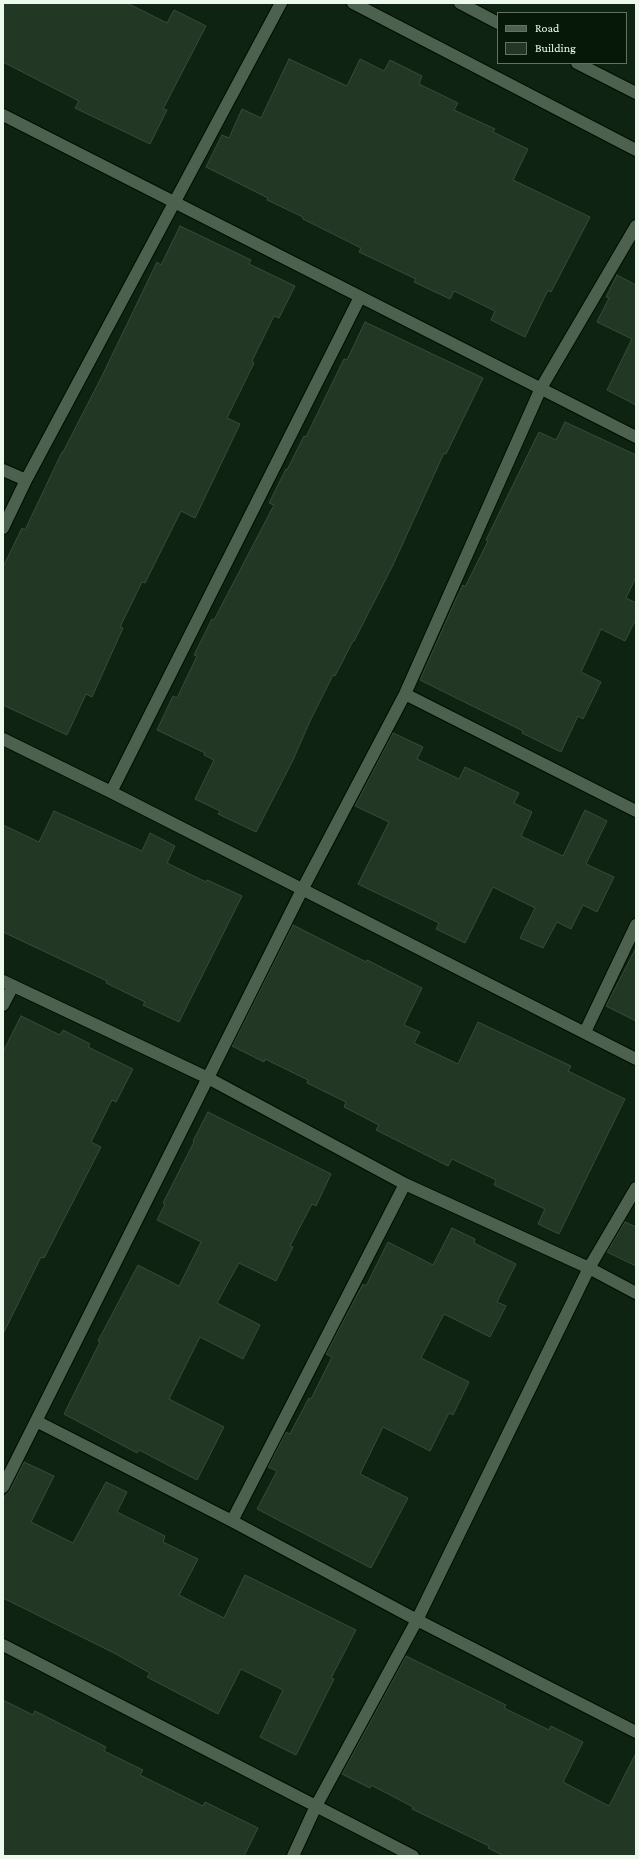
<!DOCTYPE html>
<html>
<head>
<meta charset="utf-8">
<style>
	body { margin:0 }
	#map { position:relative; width:639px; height:1859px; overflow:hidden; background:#0f2312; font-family:"Crimson Pro",serif }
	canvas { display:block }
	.frame { position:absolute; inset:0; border:4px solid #ecf9ed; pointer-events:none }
	.legend { position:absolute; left:497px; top:12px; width:130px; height:52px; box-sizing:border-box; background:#061909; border:1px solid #627364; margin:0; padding:5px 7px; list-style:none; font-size:12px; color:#ecf9ed }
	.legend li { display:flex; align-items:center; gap:8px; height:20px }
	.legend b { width:20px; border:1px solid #627364 }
</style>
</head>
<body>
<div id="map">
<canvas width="639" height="1859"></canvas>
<div class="frame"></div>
<ul class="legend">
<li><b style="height:5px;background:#4c624e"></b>Road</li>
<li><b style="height:11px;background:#233725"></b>Building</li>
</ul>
</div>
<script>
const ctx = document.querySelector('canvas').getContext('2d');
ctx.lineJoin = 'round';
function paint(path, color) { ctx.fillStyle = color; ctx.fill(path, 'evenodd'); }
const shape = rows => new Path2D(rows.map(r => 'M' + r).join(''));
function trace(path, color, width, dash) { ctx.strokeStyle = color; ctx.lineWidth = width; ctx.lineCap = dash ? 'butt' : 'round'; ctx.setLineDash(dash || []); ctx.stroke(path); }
const building = shape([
	[3,3,127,3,167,23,174,10,206,26,163,109,167,110,150,144,75,108,79,101,3,62,3,3],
	[289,59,347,86,360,59,384,71,390,60,422,76,419,84,458,103,454,110,495,129,493,132,528,149,513,180,590,217,551,292,548,290,525,337,491,320,495,311,454,291,450,299,414,282,416,279,359,252,361,248,303,219,303,217,267,200,268,198,206,167,222,135,229,138,242,109,261,118,289,59],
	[180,226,251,260,249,264,295,286,279,318,274,316,252,361,254,363,227,418,240,424,195,518,181,511,145,583,142,582,120,627,123,628,92,697,86,694,67,735,3,705,3,567,22,528,25,530,62,452,63,452,102,376,157,262,161,265,180,226],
	[617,275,636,285,636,405,607,390,632,339,597,322,609,298,606,297,617,275],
	[365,322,483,378,446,454,444,453,393,565,354,641,353,641,335,676,333,675,310,721,293,760,256,832,218,814,220,811,195,799,214,760,204,755,205,753,157,730,173,696,177,698,197,656,194,655,212,619,214,620,274,505,269,503,286,469,287,470,304,436,306,437,344,359,347,360,365,322],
	[565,422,636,455,636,577,626,598,636,603,636,619,625,641,601,629,581,672,601,682,583,719,578,716,561,752,522,733,523,731,420,680,456,599,463,585,465,587,488,541,486,540,539,432,556,440,565,422],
	[393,733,423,747,417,759,459,779,465,767,519,793,514,803,532,812,521,836,563,856,585,810,607,821,586,864,614,877,597,912,583,905,571,929,557,922,543,948,520,938,535,908,493,887,465,943,436,929,439,923,358,884,389,822,355,806,393,733],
	[54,811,142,851,150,833,175,846,167,863,206,882,207,880,242,896,179,1022,143,1005,145,1002,106,983,107,981,3,932,3,825,39,842,54,811],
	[293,925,366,962,367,960,422,988,404,1025,420,1032,414,1043,458,1064,478,1022,571,1066,568,1071,625,1099,559,1234,538,1224,545,1209,494,1185,496,1180,452,1159,448,1166,376,1130,379,1125,344,1107,346,1102,307,1083,308,1080,265,1059,264,1062,232,1046,293,925],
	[636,948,636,1021,606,1006,636,948],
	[21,1016,60,1035,63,1030,90,1044,88,1047,133,1069,116,1102,112,1100,91,1142,101,1147,44,1258,41,1257,3,1334,3,1052,21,1016],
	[208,1112,331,1174,316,1206,312,1204,290,1246,293,1247,276,1281,239,1263,217,1303,260,1325,243,1359,200,1337,169,1399,224,1427,197,1480,139,1450,137,1453,64,1414,100,1342,98,1341,138,1265,179,1286,201,1242,157,1220,165,1204,163,1203,194,1142,193,1141,208,1112],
	[625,1222,636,1227,636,1266,607,1252,625,1222],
	[452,1228,475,1239,474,1243,516,1264,497,1302,506,1306,490,1337,444,1314,421,1358,469,1382,453,1415,449,1413,430,1451,383,1427,360,1474,408,1498,371,1568,257,1509,277,1471,268,1467,286,1432,290,1434,309,1398,311,1399,332,1357,326,1354,363,1284,366,1286,388,1242,433,1265,452,1228],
	[24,1462,54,1476,31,1522,73,1543,106,1482,127,1492,117,1512,165,1536,163,1542,198,1559,179,1595,224,1618,245,1575,356,1630,331,1678,334,1679,296,1755,260,1737,283,1690,241,1669,218,1714,147,1677,150,1673,114,1653,3,1598,3,1499,10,1490,24,1462],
	[406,1656,506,1705,504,1708,549,1730,551,1726,583,1742,563,1782,609,1806,636,1753,636,1856,504,1856,488,1848,489,1846,412,1809,413,1807,371,1785,370,1788,342,1774,406,1656],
	[3,1700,33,1715,35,1711,106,1747,104,1751,143,1770,140,1775,203,1806,205,1802,258,1828,244,1856,3,1856,3,1700]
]);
paint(building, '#233725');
trace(building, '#374c39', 1);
const street = shape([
	[3,115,636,437],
	[3,470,26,480],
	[3,528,26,480,281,3],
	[405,694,636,811],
	[3,739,111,792,636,1059],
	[111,792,360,297],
	[3,981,208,1078,405,1184,589,1268,636,1293],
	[3,1005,13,986],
	[585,1032,636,925],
	[36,1421,232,1521,417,1620,636,1732],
	[3,1487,302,890,405,694,541,388,636,226],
	[232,1521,405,1184],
	[3,1645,413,1856],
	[293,1856,316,1806,417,1620,589,1268,636,1188]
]);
const secondary = shape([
	[353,3,636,150],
	[460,3,498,23],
	[577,63,636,93]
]);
trace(street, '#000c01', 14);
trace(secondary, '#000c01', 14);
trace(street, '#4c624e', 12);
trace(secondary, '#4c624e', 12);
</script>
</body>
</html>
